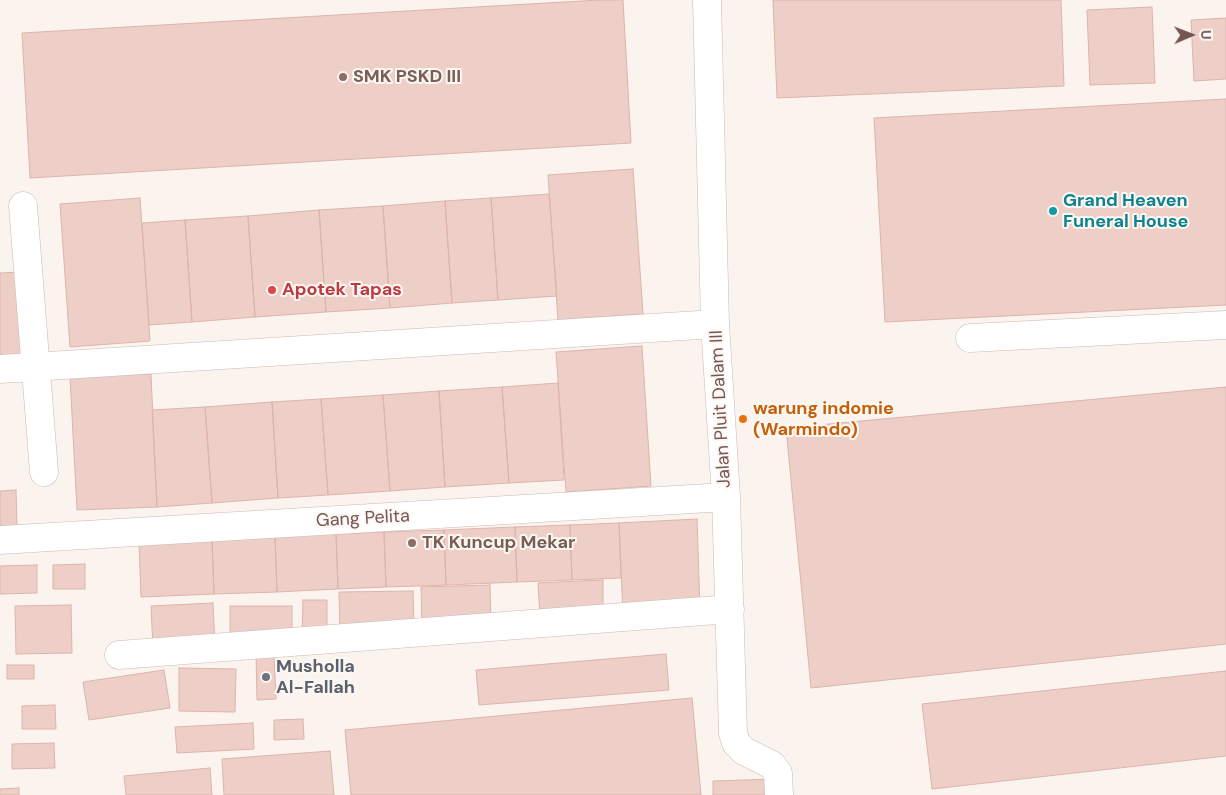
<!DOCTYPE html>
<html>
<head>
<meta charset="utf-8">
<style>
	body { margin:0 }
	#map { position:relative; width:1226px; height:795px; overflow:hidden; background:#fbf3ed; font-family:"DM Sans",sans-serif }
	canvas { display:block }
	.north { position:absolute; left:1166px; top:10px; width:50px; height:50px; -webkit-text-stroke:4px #fdf7f4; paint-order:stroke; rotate:89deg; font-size:14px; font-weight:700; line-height:20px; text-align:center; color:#745752 }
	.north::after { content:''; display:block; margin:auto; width:18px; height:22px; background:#745752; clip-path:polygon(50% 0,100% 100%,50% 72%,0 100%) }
</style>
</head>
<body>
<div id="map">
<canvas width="1226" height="795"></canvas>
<div class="north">U</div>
</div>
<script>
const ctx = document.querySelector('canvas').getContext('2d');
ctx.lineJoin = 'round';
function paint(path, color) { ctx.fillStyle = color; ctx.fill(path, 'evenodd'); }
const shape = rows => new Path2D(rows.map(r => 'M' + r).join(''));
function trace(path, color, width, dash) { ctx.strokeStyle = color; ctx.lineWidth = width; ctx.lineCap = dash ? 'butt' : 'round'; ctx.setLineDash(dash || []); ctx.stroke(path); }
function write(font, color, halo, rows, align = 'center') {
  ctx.font = font + ' "DM Sans",sans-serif'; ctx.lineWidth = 4; ctx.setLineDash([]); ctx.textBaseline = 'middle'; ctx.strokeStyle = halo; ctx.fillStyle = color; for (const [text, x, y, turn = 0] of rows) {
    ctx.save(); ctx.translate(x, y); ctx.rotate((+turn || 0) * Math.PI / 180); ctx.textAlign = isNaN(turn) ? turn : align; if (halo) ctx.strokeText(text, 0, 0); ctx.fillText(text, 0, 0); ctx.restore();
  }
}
const building = shape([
	[599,0,623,0,631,143,30,178,22,33,599,0],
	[773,0,1061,0,1064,86,777,98,773,0],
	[1152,7,1155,83,1090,85,1087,10,1152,7],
	[1226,18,1226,79,1194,81,1191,20,1226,18],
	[1226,99,1226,305,885,322,874,118,1226,99],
	[633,169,643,314,558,320,548,175,633,169],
	[549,194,557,296,498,300,491,198,549,194],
	[140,198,150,341,70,347,60,204,140,198],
	[491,198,498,300,452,303,445,201,491,198],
	[445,201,452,303,390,308,383,206,445,201],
	[383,206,390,308,326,312,319,210,383,206],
	[319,210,326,312,255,317,248,216,319,210],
	[248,216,255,317,192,322,185,220,248,216],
	[185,220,192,322,149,325,142,223,185,220],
	[20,272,23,361,0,362,0,273,20,272],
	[642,346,651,486,566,492,556,352,642,346],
	[151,374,157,507,77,510,70,377,151,374],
	[558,383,564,480,509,483,502,387,558,383],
	[502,387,509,483,445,487,439,391,502,387],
	[1226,387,1226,644,811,688,786,428,1226,387],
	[439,391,445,487,390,491,383,395,439,391],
	[383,395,390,491,328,495,321,399,383,395],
	[321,399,328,495,278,498,272,402,321,399],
	[272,402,278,498,212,503,205,407,272,402],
	[205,407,212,503,157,507,152,410,205,407],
	[16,490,17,526,0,526,0,491,16,490],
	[697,519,700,610,623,615,619,523,697,519],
	[619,523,621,578,572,580,570,525,619,523],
	[570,525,572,580,517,582,515,527,570,525],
	[515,527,517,582,446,585,444,530,515,527],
	[444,530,446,585,386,587,384,532,444,530],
	[384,532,386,587,338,589,336,534,384,532],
	[336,534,338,589,277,592,275,536,336,534],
	[275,536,277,592,214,594,212,539,275,536],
	[212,539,214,594,141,597,139,542,212,539],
	[85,564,85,589,53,589,53,565,85,564],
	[37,565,37,593,0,594,0,566,37,565],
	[603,580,603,615,540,618,538,583,603,580],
	[490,585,491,625,422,627,421,587,490,585],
	[413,591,414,631,340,634,339,592,413,591],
	[303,600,327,600,327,637,302,637,303,600],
	[213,603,215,645,153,648,151,606,213,603],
	[71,605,72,653,16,654,15,606,71,605],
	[230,606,292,606,292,639,230,640,230,606],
	[666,654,669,690,479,705,476,670,666,654],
	[274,655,276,699,257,700,256,656,274,655],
	[7,665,34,665,34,679,7,679,7,665],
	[179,668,236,669,235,712,179,711,179,668],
	[164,670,170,708,89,720,83,682,164,670],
	[1226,671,1226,756,932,789,922,704,1226,671],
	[692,698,701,795,351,795,345,730,692,698],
	[55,705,56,729,22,729,22,706,55,705],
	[303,719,304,739,274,740,274,720,303,719],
	[253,723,254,749,177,753,175,727,253,723],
	[54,743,55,768,12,769,12,744,54,743],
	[330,751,334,795,224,795,222,759,330,751],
	[210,768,212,795,126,795,124,776,210,768],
	[776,779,777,795,713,795,713,781,776,779],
	[19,788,19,795,0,795,0,789,19,788]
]);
paint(building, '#edcfc8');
trace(building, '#deb3aa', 1);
const minor = shape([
	[707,0,715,324,726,497,733,733,736,743,744,751,772,765,778,773,779,795],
	[23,206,44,472],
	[970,338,1226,325],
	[0,369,715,324],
	[0,540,726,497],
	[119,655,730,609]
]);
trace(minor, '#ccb9b4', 29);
trace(minor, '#fff', 28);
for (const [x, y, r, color] of [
	[343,77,5,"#8d6e63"],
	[1053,211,5,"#0f9aa8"],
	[272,290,5,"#e0444e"],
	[743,419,5,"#e8710a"],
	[412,543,5,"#8d6e63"],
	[266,677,5,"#6b7280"]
]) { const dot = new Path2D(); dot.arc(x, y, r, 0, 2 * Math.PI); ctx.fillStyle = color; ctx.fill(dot); trace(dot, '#fdf7f4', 2); }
write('bold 18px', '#785e54', '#fdf7f4', [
	["SMK PSKD III",353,77],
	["TK Kuncup Mekar",422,543]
], 'left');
write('bold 18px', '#0d838f', '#fdf7f4', [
	["Grand Heaven",1063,201],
	["Funeral House",1063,222]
], 'left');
write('bold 18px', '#be3a42', '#fdf7f4', [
	["Apotek Tapas",282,290]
], 'left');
write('18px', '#745752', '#fdf7f4', [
	["Jalan Pluit Dalam III",721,409,-93],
	["Gang Pelita",363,519,-3]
]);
write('bold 18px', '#c56008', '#fdf7f4', [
	["warung indomie",753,409],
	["(Warmindo)",753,430]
], 'left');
write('bold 18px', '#5b616d', '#fdf7f4', [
	["Musholla",276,667],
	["Al-Fallah",276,688]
], 'left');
</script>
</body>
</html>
